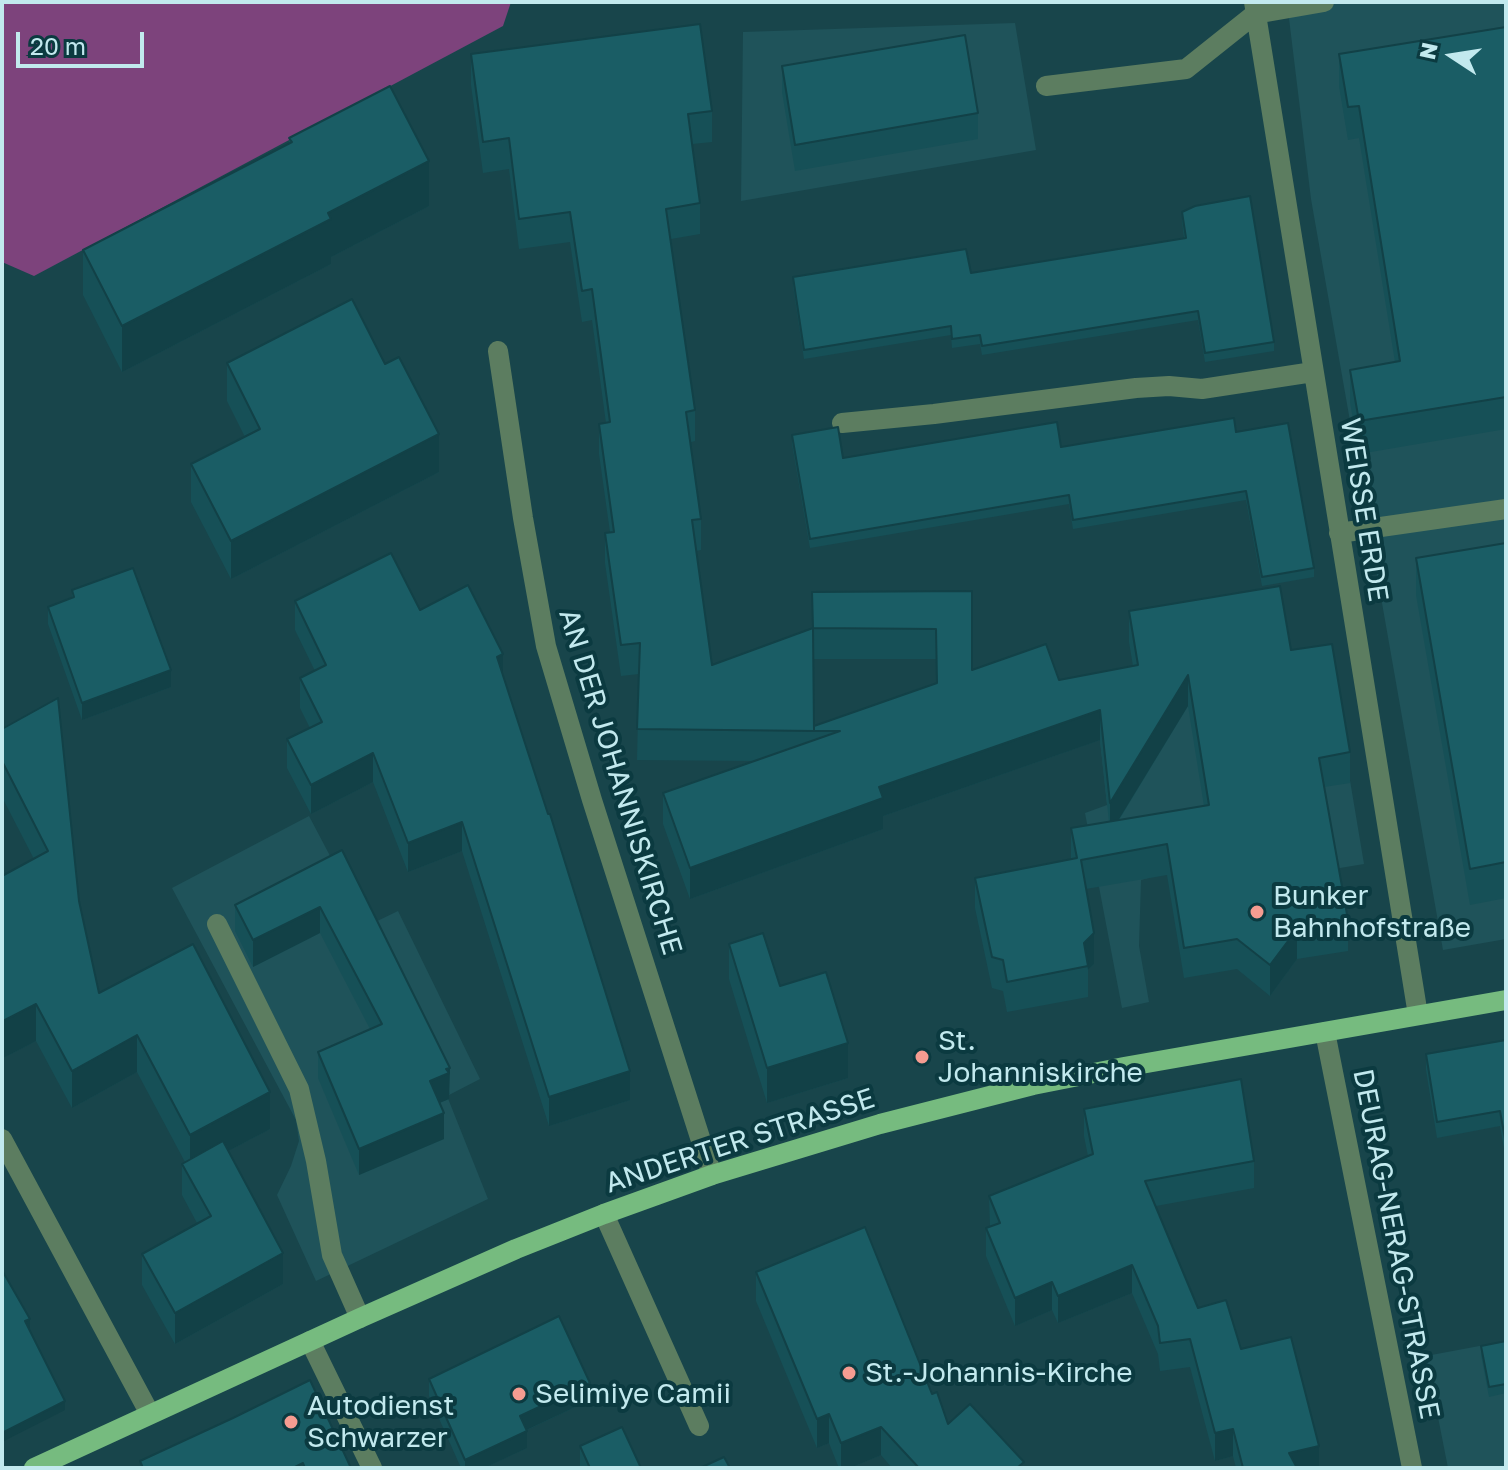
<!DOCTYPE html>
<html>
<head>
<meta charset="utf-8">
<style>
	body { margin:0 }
	#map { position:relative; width:1508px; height:1470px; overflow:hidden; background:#18454b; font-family:"Golos Text",sans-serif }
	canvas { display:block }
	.frame { position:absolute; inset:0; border:4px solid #c2e9ee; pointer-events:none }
	.north { position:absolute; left:1412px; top:16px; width:80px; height:80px; -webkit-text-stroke:6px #0b3a40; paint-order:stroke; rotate:282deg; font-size:22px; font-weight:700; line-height:32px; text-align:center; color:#c2e9ee }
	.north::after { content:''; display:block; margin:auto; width:28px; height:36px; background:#c2e9ee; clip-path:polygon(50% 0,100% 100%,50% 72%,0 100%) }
	.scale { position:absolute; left:16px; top:32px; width:128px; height:36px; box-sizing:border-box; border:4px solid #c2e9ee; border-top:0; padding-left:10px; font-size:24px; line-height:28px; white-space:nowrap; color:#c2e9ee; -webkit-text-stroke:6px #0b3a40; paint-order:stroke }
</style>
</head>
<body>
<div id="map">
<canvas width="1508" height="1470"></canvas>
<div class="frame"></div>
<div class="north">N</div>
<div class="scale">20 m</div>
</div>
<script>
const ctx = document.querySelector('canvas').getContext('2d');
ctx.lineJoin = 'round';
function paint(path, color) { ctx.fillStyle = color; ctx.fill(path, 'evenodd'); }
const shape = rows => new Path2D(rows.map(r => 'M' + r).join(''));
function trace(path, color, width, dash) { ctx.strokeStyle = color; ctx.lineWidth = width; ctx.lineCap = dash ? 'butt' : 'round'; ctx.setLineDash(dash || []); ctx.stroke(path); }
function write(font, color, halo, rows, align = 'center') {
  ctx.font = font + ' "Golos Text",sans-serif'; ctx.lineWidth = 8; ctx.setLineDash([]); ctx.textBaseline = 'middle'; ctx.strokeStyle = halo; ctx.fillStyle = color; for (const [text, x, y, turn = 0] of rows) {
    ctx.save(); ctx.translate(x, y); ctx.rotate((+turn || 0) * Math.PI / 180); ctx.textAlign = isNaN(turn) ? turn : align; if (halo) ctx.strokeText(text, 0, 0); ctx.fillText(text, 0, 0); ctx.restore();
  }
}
paint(shape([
	[1287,2,1506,2,1506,939,1443,950,1311,199],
	[1015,23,1036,150,741,201,743,32],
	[1332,673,1364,864,1334,869,1166,873,1141,880,1139,946,1149,1002,1122,1008,1085,813,1107,805,1096,704],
	[309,816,367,926,398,911,480,1079,447,1096,488,1199,316,1281,277,1195,291,1166,299,1141,296,1120,172,888],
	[1506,1341,1506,1468,1448,1468,1426,1356]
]), '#1f535a');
paint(shape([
	[2,2,511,2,503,26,34,276,2,262]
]), '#7d437c');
trace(shape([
	[1254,2,1418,1015],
	[1046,86,1186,69,1255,14,1324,2],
	[498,351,523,518,546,646,592,800,712,1175],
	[842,423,934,414,1136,388,1169,386,1202,389,1313,372],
	[1339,533,1506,509],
	[217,924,299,1089,316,1161,332,1255,360,1318],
	[1325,1032,1412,1468],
	[2,1139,150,1414],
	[604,1214,699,1426],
	[310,1341,372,1468]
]), '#5c7d60', 20);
trace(shape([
	[34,1468,360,1318,516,1249,604,1214,712,1175,880,1124,1033,1085,1124,1067,1506,1000]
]), '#76bb7f', 20);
paint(shape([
	[1506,27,1506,429,1359,454,1350,402,1350,370,1395,362,1359,138,1348,140,1339,86,1339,54],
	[471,54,712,111,712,142,692,144,700,203,700,234,671,239,695,410,695,441,691,442,701,519,701,550,696,551,712,665,812,628,972,591,972,670,1059,680,1133,666,1129,642,1129,611,1291,650,1350,752,1350,783,1324,787,1348,920,1348,951,1297,959,1270,996,1237,969,1184,978,1167,875,1086,889,1094,964,1088,970,1088,997,1007,1012,1003,991,992,988,975,908,975,878,1071,859,1071,828,1109,822,1100,740,883,816,883,829,690,899,663,824,663,793,755,761,637,760,639,674,621,676,605,563,605,533,610,532,599,454,599,424,606,423,592,320,582,322,570,242,519,249,509,169,483,173,471,85],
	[813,659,936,659,936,683,814,731],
	[1188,706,1204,806,1119,820],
	[782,66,978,113,978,139,795,171,782,92],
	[289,138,429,206,331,257,331,264,122,372,83,295,83,250,289,144],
	[1182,212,1274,342,1274,351,1205,362,1198,320,982,355,980,344,952,348,951,335,804,359,793,286,793,277,971,273,1184,238,1182,221],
	[227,363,385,364,439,472,231,579,191,502,191,464,245,437,227,401],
	[1236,432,1314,568,1314,577,1262,586,1246,500,1073,529,1069,504,810,548,792,444,792,435,843,458,1061,447],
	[1506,543,1506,898,1470,905,1416,595,1416,558],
	[72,590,171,687,82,720,48,624,48,607,72,598],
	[295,601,420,610,503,675,630,1100,549,1126,462,851,408,872,373,782,311,814,287,768,287,739,310,728,300,708,300,678,315,671,295,630],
	[2,729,79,901,99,993,270,1129,228,1151,283,1284,175,1344,142,1285,142,1254,197,1223,182,1195,182,1164,185,1162,137,1072,72,1108,36,1041,3,1058,2,1055,2,876,34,859,2,797],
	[342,850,450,1094,449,1094,449,1099,439,1103,444,1139,359,1175,318,1078,318,1052,370,1029,320,933,253,967,235,931,235,905],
	[729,944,780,986,848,1078,767,1103,729,979],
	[1506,1040,1506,1160,1500,1126,1437,1138,1426,1070,1426,1054],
	[1084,1109,1254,1161,1254,1188,1156,1206,1198,1308,1241,1349,1319,1468,1236,1468,1233,1456,1215,1461,1190,1367,1160,1371,1158,1354,1132,1293,1058,1323,1052,1310,1015,1326,986,1256,986,1228,990,1226,989,1196,1088,1156,1084,1136],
	[756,1272,932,1394,948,1424,1024,1468,892,1468,881,1455,850,1468,839,1468,829,1443,817,1448,756,1301],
	[1506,1341,1506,1393,1489,1397,1481,1355,1481,1346],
	[429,1379,590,1400,527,1430,527,1448,484,1468,461,1468,429,1396],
	[580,1446,641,1468,580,1468]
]), '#165057');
paint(shape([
	[429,161,429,206,331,257,331,264,122,372,122,326,328,213],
	[439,434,439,472,231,579,231,541],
	[503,654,503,683,497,657],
	[171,670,171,687,82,720,82,703],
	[1188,675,1188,706,1110,834,1110,803],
	[1100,710,1100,740,883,816,883,829,690,899,690,868,879,787],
	[373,753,373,782,311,814,311,785],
	[462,822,462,851,408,872,408,843],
	[320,907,320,933,253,967,253,940],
	[1297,929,1297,959,1270,996,1270,965],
	[1094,933,1094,964,1088,970,1084,943],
	[36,1004,36,1041,3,1058,3,1021],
	[137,1035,137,1072,72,1108,72,1071],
	[848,1043,848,1078,767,1103,767,1068],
	[450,1068,449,1099,430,1107,430,1081],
	[630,1071,630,1100,549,1126,549,1097],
	[270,1092,270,1129,190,1171,190,1135],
	[444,1113,444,1139,359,1175,359,1149],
	[283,1253,283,1284,175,1344,175,1313],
	[1132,1265,1132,1293,1058,1323,1058,1296],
	[1052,1282,1052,1310,1015,1326,1015,1298],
	[30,1319,30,1328,25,1330,25,1321],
	[590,1383,590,1400,520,1433,520,1416],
	[65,1401,65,1410,2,1442,2,1433],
	[829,1414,829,1443,817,1448,817,1419],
	[881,1427,881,1455,850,1468,841,1468,841,1443],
	[1233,1429,1233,1456,1215,1461,1215,1433],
	[527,1431,527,1448,484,1468,465,1468,465,1460],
	[1319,1446,1319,1468,1289,1468,1289,1453]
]), '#124147');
const building = shape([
	[700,24,712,111,688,114,700,203,666,209,695,410,686,412,701,519,692,520,712,665,813,628,812,592,972,591,972,670,1046,644,1059,680,1138,665,1129,611,1280,586,1291,650,1332,644,1350,752,1319,758,1348,920,1297,929,1270,965,1237,939,1184,948,1167,844,1081,860,1094,933,1084,943,1088,966,1007,982,1003,960,992,957,975,878,1077,858,1071,828,1209,805,1188,675,1110,803,1100,710,879,787,883,798,690,868,663,793,840,731,814,731,814,726,937,683,936,629,813,628,814,731,637,729,640,643,621,645,605,533,614,532,599,424,610,422,592,289,582,291,570,212,519,219,509,138,483,142,471,54,700,24],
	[1506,27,1506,397,1359,421,1350,370,1400,361,1359,106,1348,107,1339,54,1506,27],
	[965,35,978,113,795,145,782,66,965,35],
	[390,86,429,161,328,213,331,219,122,326,83,250,292,142,289,138,390,86],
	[1250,196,1274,342,1205,353,1198,311,982,346,980,335,952,339,951,326,804,350,793,277,966,249,971,273,1186,238,1182,212,1195,206,1250,196],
	[352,299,385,364,399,357,439,434,231,541,191,464,260,429,227,363,352,299],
	[1234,418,1236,432,1288,423,1314,568,1262,577,1246,491,1073,520,1069,495,810,539,792,435,838,427,843,458,1057,422,1061,447,1234,418],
	[1506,543,1506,862,1470,869,1416,558,1506,543],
	[391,553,420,610,468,585,503,654,497,657,548,814,550,814,630,1071,549,1097,462,822,408,843,373,753,311,785,287,739,322,722,300,678,326,665,295,601,391,553],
	[133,568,171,670,82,703,48,607,74,597,72,590,133,568],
	[58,698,79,901,99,993,193,944,270,1092,190,1135,137,1035,72,1071,36,1004,3,1021,2,1019,2,876,48,851,2,761,2,729,58,698],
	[342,850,450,1068,446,1069,449,1073,430,1081,444,1113,359,1149,318,1052,382,1024,320,907,253,940,235,905,342,850],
	[763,933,780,986,826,972,848,1043,767,1068,729,944,763,933],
	[1506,1040,1506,1144,1500,1111,1437,1122,1426,1054,1506,1040],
	[1241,1079,1254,1161,1145,1181,1198,1308,1226,1300,1241,1349,1291,1337,1319,1446,1289,1453,1297,1468,1243,1468,1233,1429,1215,1433,1190,1339,1160,1343,1158,1326,1132,1265,1058,1296,1052,1282,1015,1298,986,1228,1000,1223,989,1196,1093,1154,1084,1109,1241,1079],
	[223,1141,283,1253,175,1313,142,1254,211,1216,182,1164,223,1141],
	[865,1227,932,1394,937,1392,948,1424,970,1404,1024,1462,1017,1468,919,1468,881,1427,841,1443,829,1414,817,1419,756,1272,865,1227],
	[3,1272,30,1319,25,1321,65,1401,2,1433,2,1273,3,1272],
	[559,1316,590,1383,520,1416,527,1431,465,1460,429,1379,559,1316],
	[1506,1341,1506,1384,1489,1387,1481,1346,1506,1341],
	[310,1380,351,1468,305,1468,303,1463,293,1468,143,1468,140,1461,233,1418,310,1380],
	[622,1427,641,1468,590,1468,580,1446,622,1427],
	[724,1457,730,1468,700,1468,724,1457]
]);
paint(building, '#1a5d65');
trace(building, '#124147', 2);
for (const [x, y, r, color] of [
	[1257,912,8,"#f59c91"],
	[922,1057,8,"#f59c91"],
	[849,1373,8,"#f59c91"],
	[519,1394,8,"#f59c91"],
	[291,1422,8,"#f59c91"]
]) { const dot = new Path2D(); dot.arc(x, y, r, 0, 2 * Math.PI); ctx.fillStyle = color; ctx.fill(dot); trace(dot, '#0b3a40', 3); }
write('28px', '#c2e9ee', '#0b3a40', [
	["WEISSE ERDE",1364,510,81],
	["AN DER JOHANNISKIRCHE",620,782,73],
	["ANDERTER STRASSE",740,1141,-18],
	["DEURAG-NERAG-STRASSE",1396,1244,79]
]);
write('28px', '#c2e9ee', '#0b3a40', [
	["Bunker",1273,896],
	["Bahnhofstraße",1273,928],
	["St.",938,1041],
	["Johanniskirche",938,1073],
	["St.-Johannis-Kirche",865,1373],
	["Selimiye Camii",535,1394],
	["Autodienst",307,1406],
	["Schwarzer",307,1438]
], 'left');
</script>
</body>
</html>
